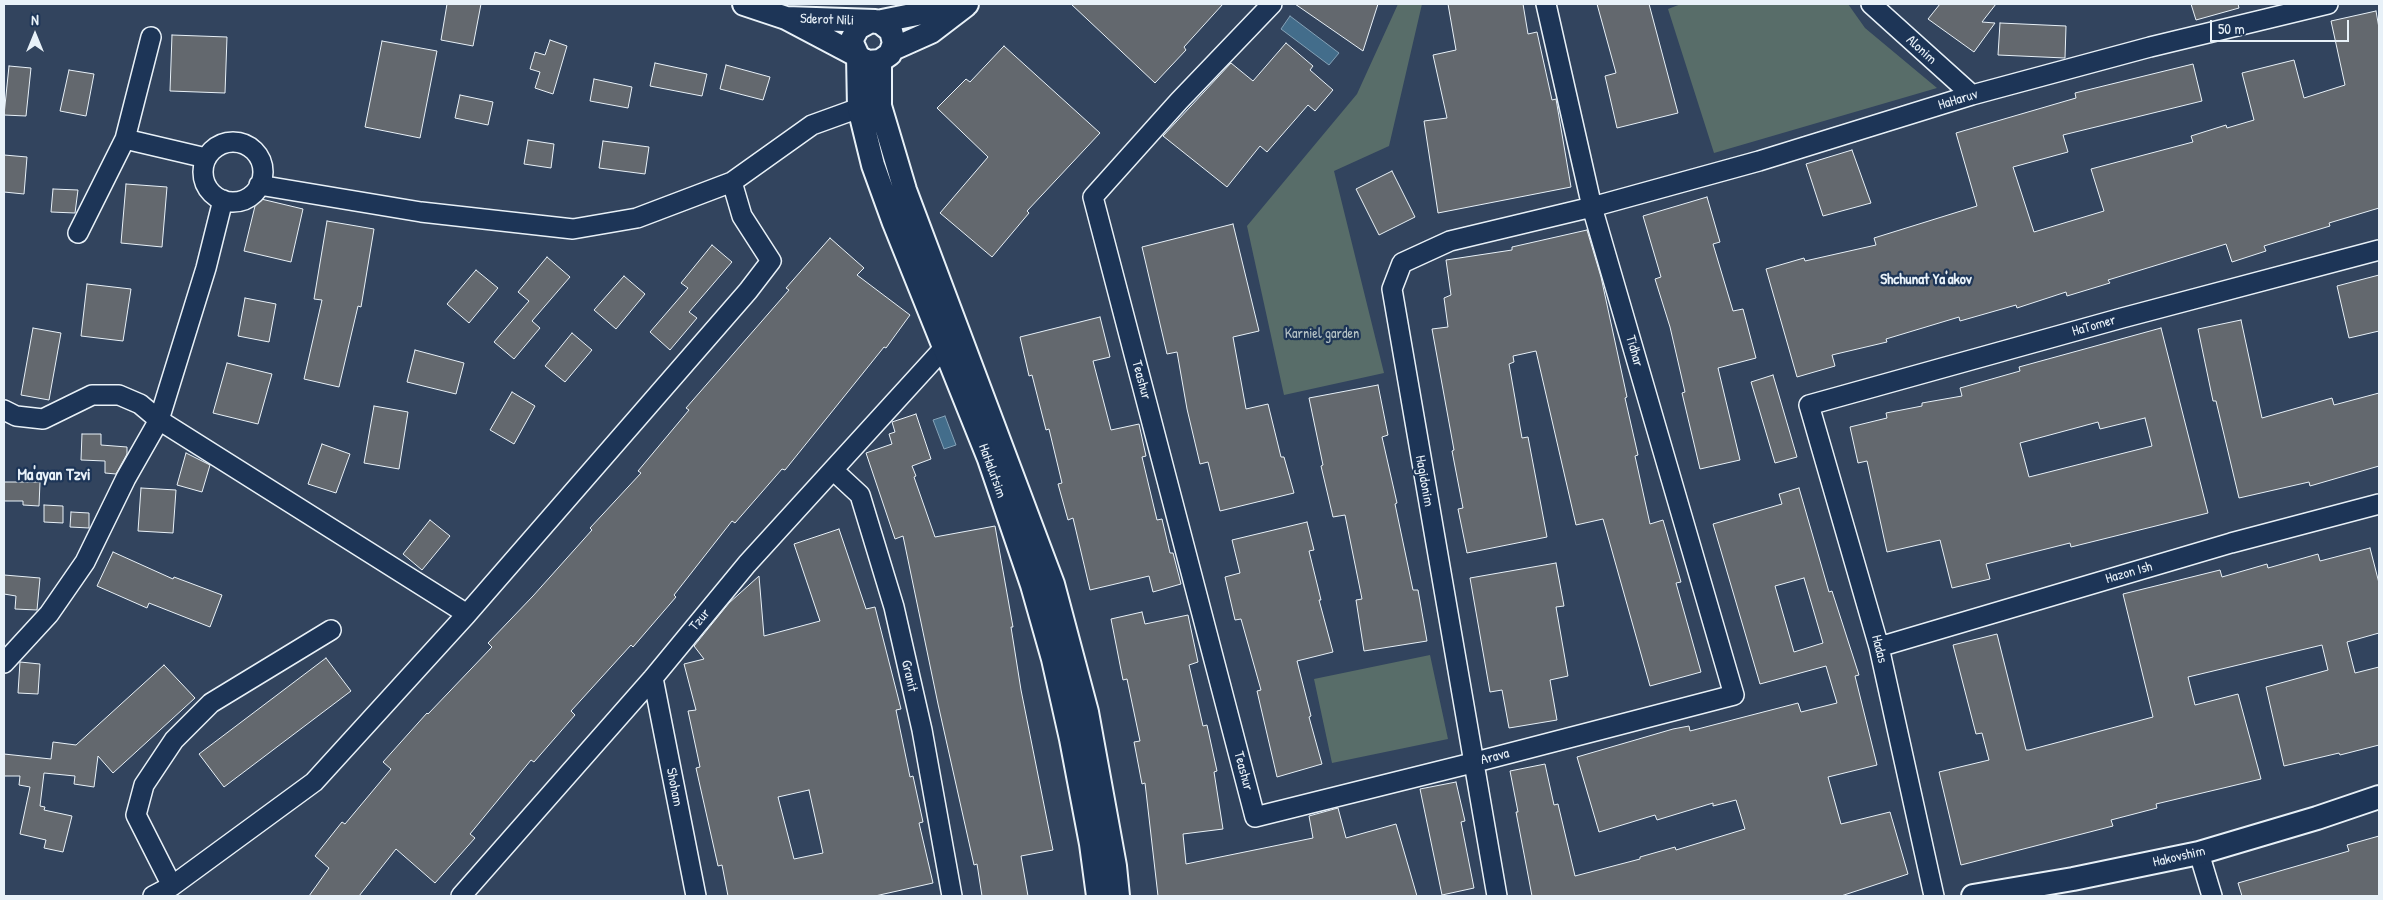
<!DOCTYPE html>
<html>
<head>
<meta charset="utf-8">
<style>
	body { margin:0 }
	#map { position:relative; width:2383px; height:900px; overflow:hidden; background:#32445e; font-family:"Patrick Hand",sans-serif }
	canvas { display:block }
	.frame { position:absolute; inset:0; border:5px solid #e8f1f8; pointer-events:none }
	.north { position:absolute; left:10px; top:10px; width:50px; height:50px; -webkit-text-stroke:4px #1d3557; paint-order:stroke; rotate:0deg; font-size:14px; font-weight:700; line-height:20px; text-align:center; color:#e8f1f8 }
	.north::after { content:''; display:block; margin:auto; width:18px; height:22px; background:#e8f1f8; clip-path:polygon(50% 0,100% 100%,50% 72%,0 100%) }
	.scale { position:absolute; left:2210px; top:20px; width:139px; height:22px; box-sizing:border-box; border:2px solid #e8f1f8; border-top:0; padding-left:6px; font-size:15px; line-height:18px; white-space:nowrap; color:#e8f1f8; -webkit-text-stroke:4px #1d3557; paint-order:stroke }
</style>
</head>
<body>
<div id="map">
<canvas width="2383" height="900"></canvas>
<div class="frame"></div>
<div class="north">N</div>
<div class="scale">50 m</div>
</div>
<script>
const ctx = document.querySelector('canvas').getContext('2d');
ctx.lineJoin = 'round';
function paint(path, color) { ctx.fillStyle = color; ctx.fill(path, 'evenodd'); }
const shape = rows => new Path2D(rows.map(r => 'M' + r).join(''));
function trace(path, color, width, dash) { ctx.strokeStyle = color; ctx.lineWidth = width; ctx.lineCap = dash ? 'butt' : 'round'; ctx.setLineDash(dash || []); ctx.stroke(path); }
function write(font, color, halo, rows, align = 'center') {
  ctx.font = font + ' "Patrick Hand",sans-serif'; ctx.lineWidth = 4.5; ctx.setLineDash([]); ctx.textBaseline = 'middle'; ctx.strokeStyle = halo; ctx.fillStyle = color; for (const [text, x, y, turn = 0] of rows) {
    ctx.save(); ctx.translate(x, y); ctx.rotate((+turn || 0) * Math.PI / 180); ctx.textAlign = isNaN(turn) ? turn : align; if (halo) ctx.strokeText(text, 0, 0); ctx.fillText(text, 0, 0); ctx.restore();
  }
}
paint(shape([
	[1398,4,1422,4,1389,146,1334,171,1384,373,1284,395,1247,226,1357,94],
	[1681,4,1848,4,1865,28,1937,88,1714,153,1668,9],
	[1430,655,1448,739,1332,763,1314,679]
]), '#586d69');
const water = shape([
	[1290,16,1339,53,1329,65,1281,29,1290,16],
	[945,416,956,445,944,449,933,420,945,416]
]);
paint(water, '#436d8b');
trace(water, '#85a2b7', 1);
const building = shape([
	[447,4,481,4,473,46,441,40,447,4],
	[1071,4,1223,4,1184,47,1186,50,1155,83,1071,4],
	[1295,4,1378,4,1363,51,1295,4],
	[1448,4,1523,4,1528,34,1537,32,1552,100,1556,99,1571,187,1438,213,1424,121,1447,118,1433,55,1456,50,1448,4],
	[1597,4,1649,4,1678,113,1617,128,1605,76,1616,73,1597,4],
	[1940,4,1996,4,1982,22,1995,23,1974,52,1928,19,1940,4],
	[2191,4,2238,4,2239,8,2196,20,2191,4],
	[2376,11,2379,28,2379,208,2329,223,2330,226,2264,246,2266,251,2232,262,2226,244,2108,280,2110,283,2067,296,2066,292,2017,308,2016,305,1960,321,1959,317,1886,339,1887,342,1832,355,1835,366,1797,377,1766,269,1804,258,1805,261,1876,245,1874,238,1977,206,1956,133,2076,98,2075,93,2193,64,2202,101,2063,135,2068,152,2013,167,2034,232,2104,211,2091,169,2193,142,2191,136,2226,125,2227,128,2254,120,2242,73,2294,60,2304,98,2345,85,2331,21,2376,11],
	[2000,23,2066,26,2065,58,1998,55,2000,23],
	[172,35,227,37,225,93,170,91,172,35],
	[550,40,567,46,553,94,535,88,540,72,530,69,535,52,545,55,550,40],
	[382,41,437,51,420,138,365,127,382,41],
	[1286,43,1313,66,1310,70,1333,90,1315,111,1308,105,1267,152,1260,146,1227,187,1163,136,1231,63,1253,81,1286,43],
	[1004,46,1100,133,1027,211,1029,213,992,257,940,213,988,157,937,108,966,79,970,82,1004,46],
	[655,63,707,74,702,96,650,86,655,63],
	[726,65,770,77,763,100,720,89,726,65],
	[9,66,31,68,26,116,4,115,9,66],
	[69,70,94,74,86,116,60,111,69,70],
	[594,79,632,87,628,108,590,101,594,79],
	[460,95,493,102,488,125,455,118,460,95],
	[528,140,554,144,551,168,524,164,528,140],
	[603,141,649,147,645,174,599,168,603,141],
	[1852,150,1871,203,1823,216,1806,164,1852,150],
	[4,155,27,157,24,194,4,192,4,155],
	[1392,171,1415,217,1379,235,1356,189,1392,171],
	[126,184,167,187,162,247,121,243,126,184],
	[53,189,78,190,75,213,51,212,53,189],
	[1707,197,1720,242,1713,244,1733,311,1743,309,1756,358,1718,368,1740,460,1700,469,1682,393,1685,392,1670,327,1655,279,1661,277,1643,216,1707,197],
	[257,198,303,209,291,262,244,251,257,198],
	[327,221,374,229,361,307,358,306,339,387,304,379,322,300,314,299,327,221],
	[1233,224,1259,331,1233,337,1246,409,1268,404,1281,457,1284,457,1294,493,1220,511,1208,462,1200,464,1187,409,1177,352,1167,354,1142,247,1233,224],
	[1587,230,1601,277,1627,397,1625,398,1638,455,1635,456,1650,524,1663,520,1681,582,1676,583,1701,672,1650,686,1603,519,1576,525,1536,351,1513,356,1514,362,1509,364,1522,438,1528,437,1547,537,1467,553,1458,509,1463,508,1452,451,1454,450,1432,329,1448,327,1444,298,1451,295,1446,260,1512,250,1512,247,1587,230],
	[830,238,864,268,857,275,910,315,886,348,884,347,785,470,782,469,735,523,732,521,674,595,676,597,633,647,631,645,571,711,575,715,534,762,531,760,470,834,475,838,435,883,396,849,359,896,309,896,329,868,315,856,342,822,345,824,391,769,383,762,427,713,428,714,492,647,488,643,533,596,592,530,590,528,641,473,638,471,689,410,686,408,789,290,786,288,830,238],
	[712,245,732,262,689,312,697,318,670,350,650,332,688,288,681,283,712,245],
	[547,257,570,277,532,321,540,328,514,359,494,342,529,301,518,292,547,257],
	[476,270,498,288,469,323,447,304,476,270],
	[2379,275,2379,331,2349,338,2337,286,2379,275],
	[624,276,645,294,616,329,594,310,624,276],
	[87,284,131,289,123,341,81,336,87,284],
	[245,298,276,304,269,342,238,336,245,298],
	[1100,317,1110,357,1093,361,1111,430,1139,424,1146,456,1142,457,1157,520,1162,519,1170,553,1173,553,1181,584,1153,592,1149,576,1090,590,1073,518,1068,520,1058,484,1062,483,1049,429,1046,430,1032,375,1029,376,1020,337,1100,317],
	[2241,320,2262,418,2332,398,2334,405,2379,393,2379,466,2310,486,2309,482,2239,498,2216,401,2213,401,2198,329,2241,320],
	[33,328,61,333,49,400,21,395,33,328],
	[2161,328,2208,513,2071,547,2070,543,1986,564,1990,579,1952,588,1940,540,1887,552,1867,461,1858,463,1850,427,1887,418,1886,413,1922,406,1922,403,1962,396,1960,388,2020,371,2019,367,2161,328],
	[2145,418,2152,446,2029,477,2020,443,2098,422,2100,429,2145,418],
	[572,333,592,350,565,382,545,366,572,333],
	[415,350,464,363,456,394,407,382,415,350],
	[227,363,272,374,258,424,213,413,227,363],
	[1773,375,1797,457,1775,463,1751,382,1773,375],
	[1378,385,1388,435,1382,437,1397,503,1395,504,1413,590,1418,590,1427,641,1364,651,1356,600,1362,599,1345,515,1333,517,1321,466,1323,465,1309,398,1378,385],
	[512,392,535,406,514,444,490,430,512,392],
	[374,406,408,412,399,469,364,463,374,406],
	[916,414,931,459,912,466,916,476,914,477,935,537,995,526,1013,627,1011,627,1021,690,1053,850,1021,856,1028,896,982,896,977,864,974,865,938,704,903,536,895,539,866,453,892,444,889,434,895,432,892,422,916,414],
	[82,434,101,434,101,445,127,447,127,454,116,474,105,473,105,461,81,460,82,434],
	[322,444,350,454,336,493,308,484,322,444],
	[186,453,210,465,202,492,177,485,186,453],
	[4,482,40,482,39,506,23,505,23,501,4,501,4,482],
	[141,488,176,490,173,533,138,531,141,488],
	[1799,488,1829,592,1832,591,1859,675,1855,676,1877,765,1828,777,1841,824,1890,812,1908,874,1841,896,1532,896,1516,812,1518,812,1510,771,1545,764,1554,805,1558,804,1575,876,1640,859,1640,857,1675,847,1676,850,1745,829,1736,800,1713,806,1713,803,1657,820,1655,815,1599,832,1577,757,1673,729,1689,726,1690,731,1798,703,1801,712,1837,703,1826,666,1760,684,1713,524,1782,504,1779,494,1799,488],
	[1804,578,1823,643,1794,652,1775,586,1804,578],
	[44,505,63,506,63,523,44,522,44,505],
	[71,512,89,513,89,528,70,527,71,512],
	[430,520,450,536,422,570,403,554,430,520],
	[1307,522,1314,550,1309,551,1321,600,1319,600,1333,652,1297,661,1311,716,1309,717,1322,764,1277,777,1257,691,1261,690,1241,619,1235,620,1225,577,1240,573,1232,540,1307,522],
	[839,529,866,609,875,607,901,709,896,710,910,777,913,776,923,822,919,823,933,883,875,896,728,896,722,865,718,866,696,768,700,767,688,711,696,710,684,664,704,659,694,646,729,603,759,576,764,636,820,621,794,544,839,529],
	[809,790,823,853,794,859,778,797,809,790],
	[2370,548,2379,583,2379,633,2347,642,2355,673,2379,667,2379,745,2340,755,2339,753,2284,766,2266,687,2328,670,2322,645,2188,677,2195,705,2238,694,2261,779,2156,804,2157,808,2111,820,2113,826,1961,865,1939,772,1989,760,1982,733,1976,734,1953,645,1997,634,2026,750,2029,750,2153,717,2123,594,2220,570,2222,577,2267,564,2268,568,2318,554,2320,561,2370,548],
	[113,552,173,579,174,577,222,595,210,627,149,603,147,608,97,586,113,552],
	[1556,563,1564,606,1556,607,1568,676,1550,680,1557,720,1509,728,1502,690,1490,692,1470,578,1556,563],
	[4,575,40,578,37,610,15,609,16,596,4,594,4,575],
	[1142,612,1145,624,1188,615,1198,662,1189,665,1203,726,1207,725,1217,771,1214,772,1223,829,1183,834,1186,864,1313,838,1309,816,1338,808,1346,838,1396,824,1417,896,1158,896,1145,783,1142,784,1134,742,1140,741,1127,679,1123,680,1111,619,1142,612],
	[326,658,351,691,224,787,199,754,326,658],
	[20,662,40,664,38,694,18,693,20,662],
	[164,665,195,698,113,773,98,756,94,787,74,784,75,776,44,773,40,806,45,807,44,810,72,816,63,852,44,848,46,840,20,834,30,787,19,785,20,776,4,776,4,754,51,759,53,742,76,745,164,665],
	[1456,782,1465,821,1461,822,1474,888,1442,895,1420,789,1456,782],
	[2379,836,2379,896,2242,896,2238,883,2349,851,2347,845,2379,836]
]);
paint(building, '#63686e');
trace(building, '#e8f1f8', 1);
const minor = shape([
	[1272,4,1179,101,1093,197,1255,817,1472,763,1734,695,1592,207,1546,4],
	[1871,4,1972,95],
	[125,139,206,158],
	'203 172a30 30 0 1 1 60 0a30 30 0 1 1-60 0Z',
	[259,185,421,212,573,229,637,218,732,182,812,125,859,108,874,106],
	[78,233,125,139,151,37],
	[4,410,16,416,43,419,92,395,119,395,140,404,159,420,467,614],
	[833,470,860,495,894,607,922,730,952,896],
	[331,630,211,703,174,740,144,785,136,815,172,886,314,782,467,614,748,291,771,261,742,216,732,182],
	[1879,647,2231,543,2379,504],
	[4,663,49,614,85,562,126,478,159,420,206,268,223,200],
	[653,678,696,896],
	[2199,853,2212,896],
	[153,896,172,886],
	[461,896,653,678,747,564,944,348],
	[1497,896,1392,289,1402,263,1450,241,1592,207,1759,161,1972,95,2150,47,2328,4],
	[1934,896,1879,647,1809,405,2122,318,2379,250]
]);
const tertiary = shape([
	[744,4,786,18,858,56],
	[786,18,875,21,881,23,891,31,894,43,890,54,880,61,868,62,862,59,858,56,853,45,852,39,858,28,869,22],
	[877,22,967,4],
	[893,49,931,32,965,6],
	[858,56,859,108,873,165,894,223,989,459,1032,585,1053,659,1071,739,1091,844,1098,896],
	[880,61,880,106,905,190,1053,584,1087,712,1115,866,1118,896],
	[1973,896,2073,879,2199,853,2317,818,2379,797]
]);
trace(minor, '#e8f1f8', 22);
trace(tertiary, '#e8f1f8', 26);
trace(minor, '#1d3557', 19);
trace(tertiary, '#1d3557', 22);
write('14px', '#e8f1f8', '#1d3557', [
	["Sderot Nili",827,20,2],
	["Alonim",1921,50,42],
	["HaHaruv",1958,100,-17],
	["HaTomer",2094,326,-16],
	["Tidhar",1634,351,74],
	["Teashur",1141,380,75],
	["HaHalutsim",992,471,70],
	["Hagidonim",1424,481,80],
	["Hazon Ish",2129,573,-16],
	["Tzur",700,620,-50],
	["Hadas",1879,649,76],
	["Granit",909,676,77],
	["Arava",1495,757,-15],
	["Teashur",1243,771,75],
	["Shoham",674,787,79],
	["Hakovshim",2179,857,-13]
]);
write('14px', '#b6c3c6', '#1d3557', [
	["Karniel garden",1322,334]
]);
write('bold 15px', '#e8f1f8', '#1d3557', [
	["Shchunat Ya'akov",1926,280]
]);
write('bold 16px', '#e8f1f8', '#1d3557', [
	["Ma'ayan Tzvi",54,476]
]);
</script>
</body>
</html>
